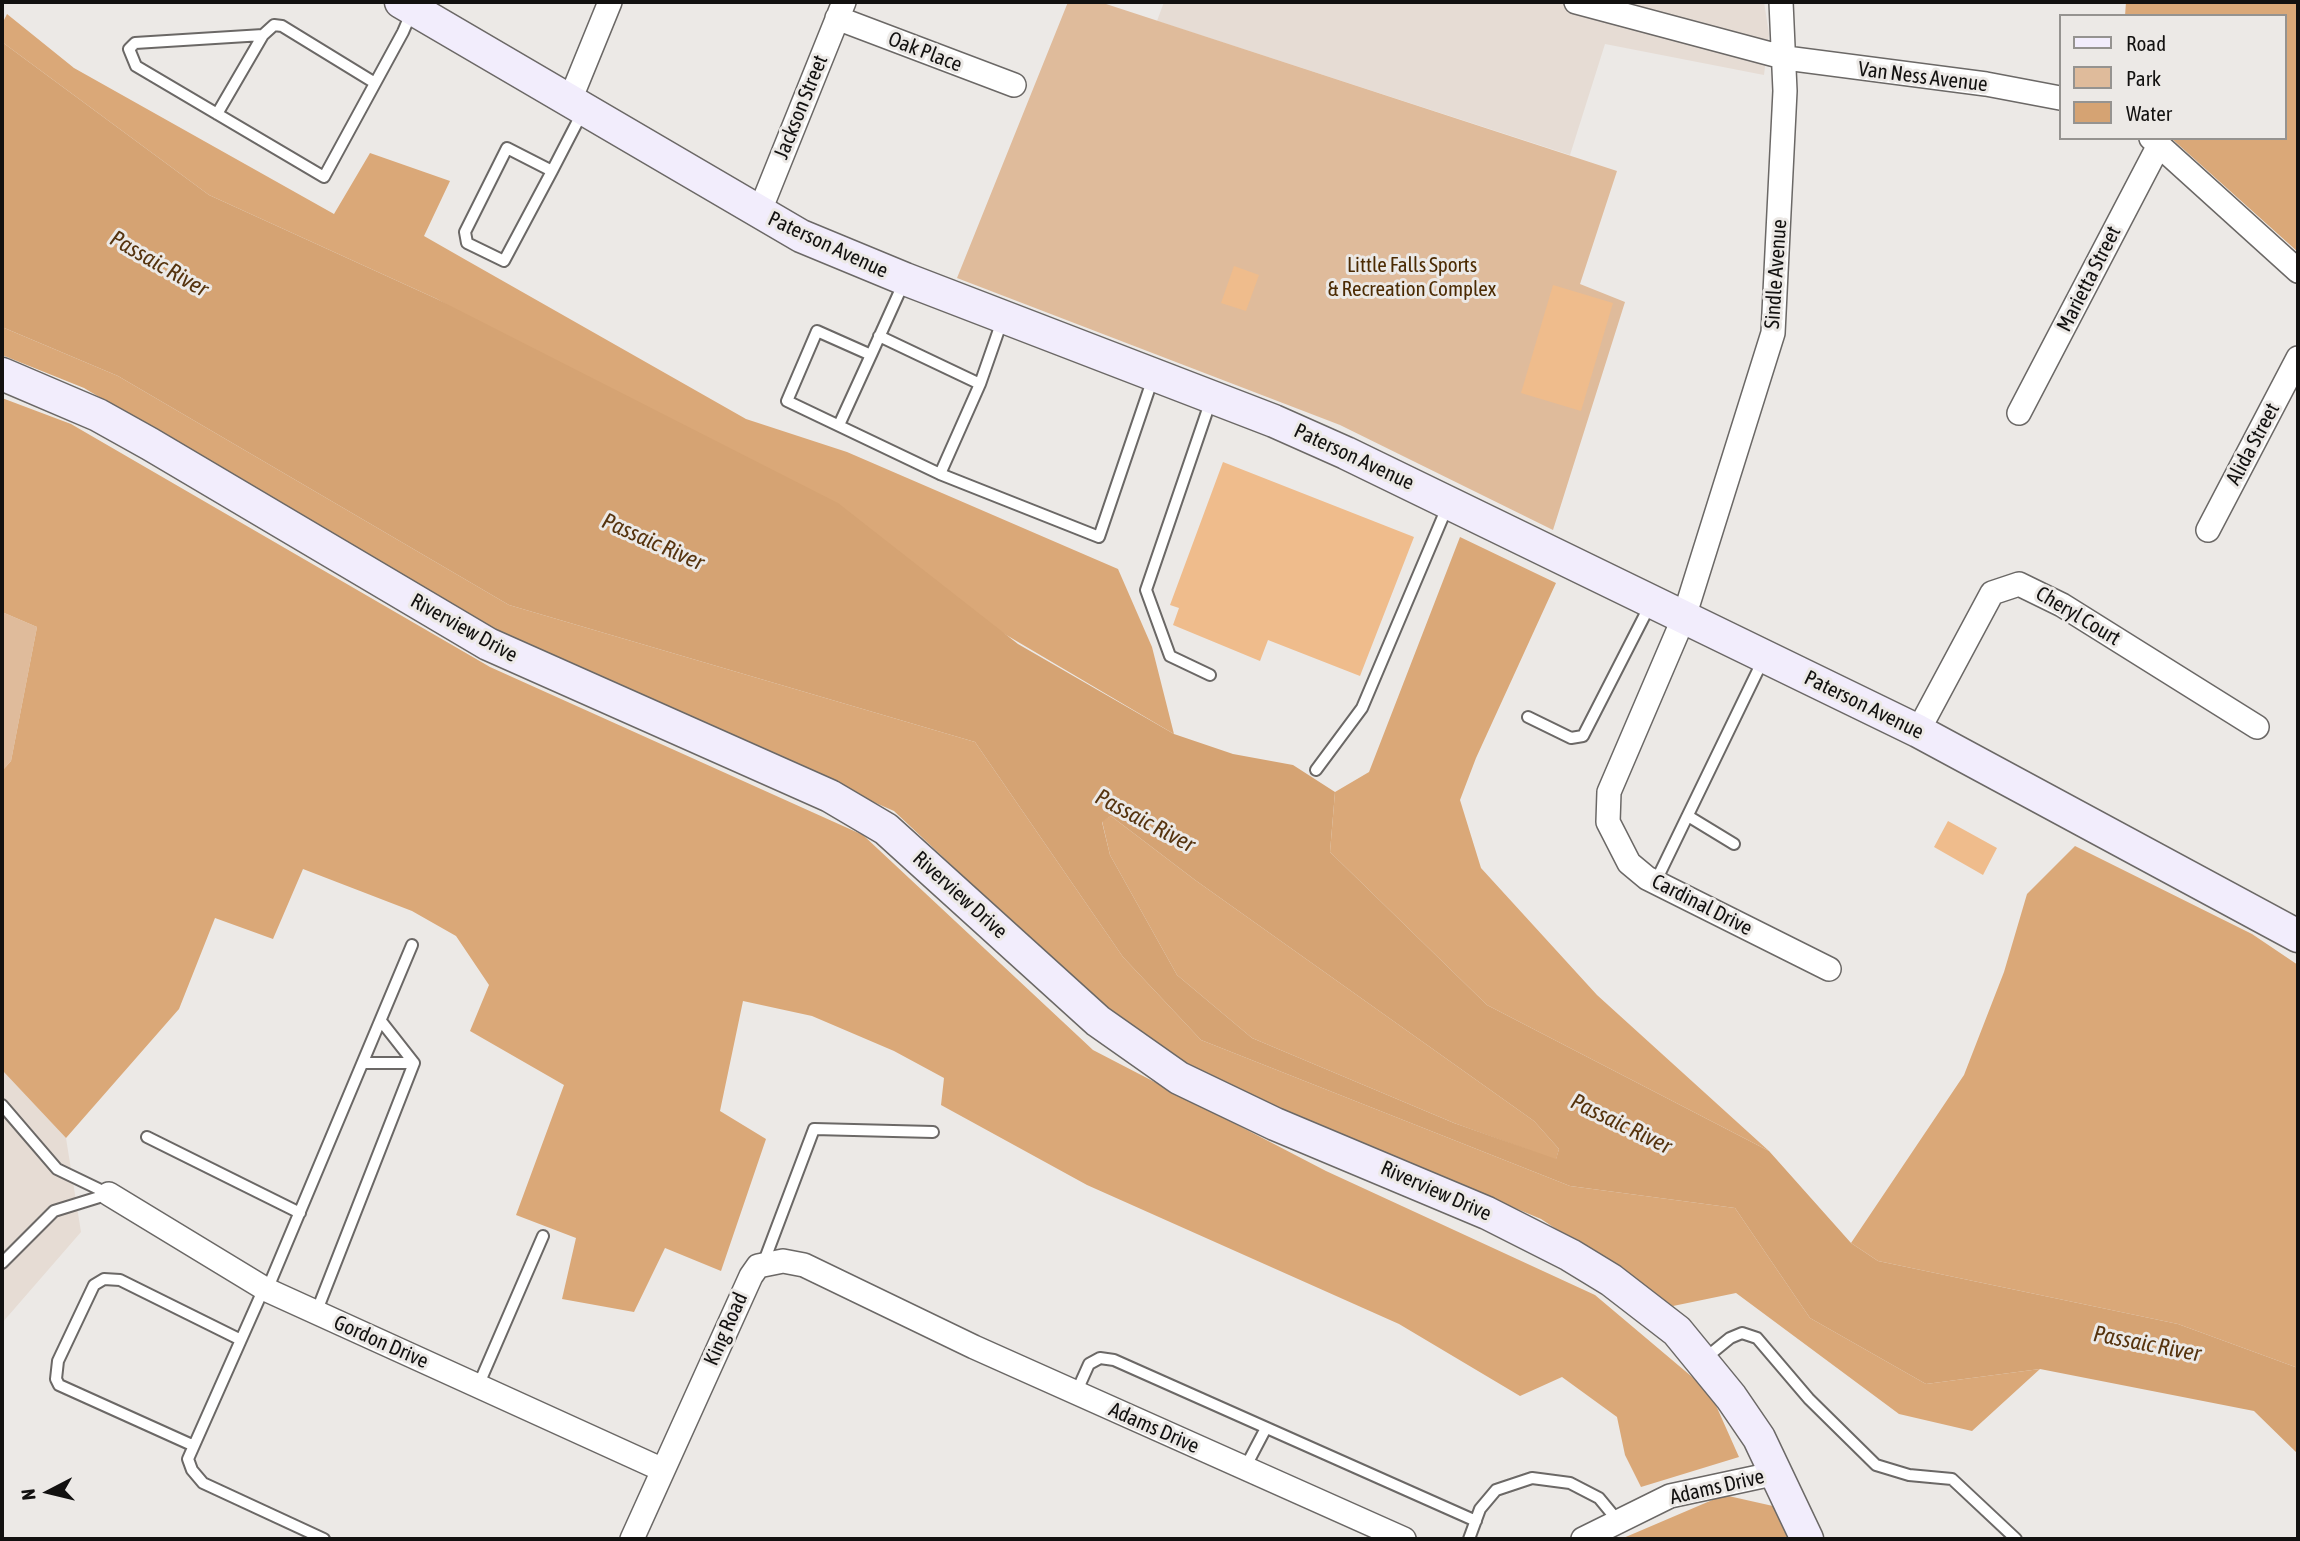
<!DOCTYPE html>
<html>
<head>
<meta charset="utf-8">
<style>
	body { margin:0 }
	#map { position:relative; width:2300px; height:1541px; overflow:hidden; background:#ece9e6; font-family:"Asap Condensed",sans-serif }
	canvas { display:block }
	.frame { position:absolute; inset:0; border:4px solid #121110; pointer-events:none }
	.legend { position:absolute; left:2059px; top:14px; width:228px; height:126px; box-sizing:border-box; background:#ece9e6; border:2px solid #959390; margin:0; padding:9px 12px; list-style:none; font-size:21px; color:#121110 }
	.legend li { display:flex; align-items:center; gap:14px; height:35px }
	.legend b { width:35px; border:2px solid #959390 }
	.north { position:absolute; left:14px; top:1457px; width:70px; height:70px; -webkit-text-stroke:5px #ece9e6; paint-order:stroke; rotate:263deg; font-size:19px; font-weight:700; line-height:28px; text-align:center; color:#121110 }
	.north::after { content:''; display:block; margin:auto; width:24px; height:32px; background:#121110; clip-path:polygon(50% 0,100% 100%,50% 72%,0 100%) }
</style>
</head>
<body>
<div id="map">
<canvas width="2300" height="1541"></canvas>
<div class="frame"></div>
<ul class="legend">
<li><b style="height:9px;background:#f2edfc"></b>Road</li>
<li><b style="height:19px;background:#dfbb9b"></b>Park</li>
<li><b style="height:19px;background:#d5a373"></b>Water</li>
</ul>
<div class="north">N</div>
</div>
<script>
const ctx = document.querySelector('canvas').getContext('2d');
ctx.lineJoin = 'round';
function paint(path, color) { ctx.fillStyle = color; ctx.fill(path, 'evenodd'); }
const shape = rows => new Path2D(rows.map(r => 'M' + r).join(''));
function trace(path, color, width, dash) { ctx.strokeStyle = color; ctx.lineWidth = width; ctx.lineCap = dash ? 'butt' : 'round'; ctx.setLineDash(dash || []); ctx.stroke(path); }
function write(font, color, halo, rows, align = 'center') {
  ctx.font = font + ' "Asap Condensed",sans-serif'; ctx.lineWidth = 6; ctx.setLineDash([]); ctx.textBaseline = 'middle'; ctx.strokeStyle = halo; ctx.fillStyle = color; for (const [text, x, y, turn = 0] of rows) {
    ctx.save(); ctx.translate(x, y); ctx.rotate((+turn || 0) * Math.PI / 180); ctx.textAlign = isNaN(turn) ? turn : align; if (halo) ctx.strokeText(text, 0, 0); ctx.fillText(text, 0, 0); ctx.restore();
  }
}
paint(shape([
	[1164,2,1764,2,1769,34,1764,75,1605,44,1570,155,1157,21],
	[2,1070,66,1138,81,1232,2,1323]
]), '#e6dcd4');
paint(shape([
	[1068,2,1100,2,1617,171,1580,284,1625,302,1553,530,1340,425,957,278],
	[2,612,37,627,11,761,2,771]
]), '#dfbb9b');
paint(shape([
	[2126,2,2298,2,2298,252,2171,138,2284,138,2284,16,2125,16],
	[7,14,74,68,334,214,370,153,450,181,424,236,466,260,746,419,847,452,1118,569,1152,647,1174,734,437,299,209,195,2,42,2,24],
	[2,327,118,376,509,605,975,742,1123,957,1201,1040,1570,1186,1735,1208,1810,1318,1926,1384,2040,1369,1972,1431,1899,1414,1736,1293,1673,1306,1541,1219,1217,1083,1133,1036,894,811,686,720,475,619,84,388,2,355],
	[2,398,71,424,490,667,863,835,1093,1050,1326,1171,1595,1295,1710,1392,1739,1457,1641,1487,1625,1455,1617,1417,1562,1377,1520,1396,1399,1324,1087,1185,941,1105,944,1078,894,1051,812,1016,743,1001,720,1111,766,1139,721,1271,665,1248,634,1312,562,1299,576,1238,516,1215,564,1085,470,1031,489,985,456,936,412,911,303,869,273,939,215,918,179,1009,66,1138,2,1070,2,771,11,761,37,627,2,612],
	[1460,537,1556,583,1476,758,1460,800,1481,868,1597,995,1769,1151,1487,1005,1330,852,1335,792,1369,772],
	[1111,816,1195,880,1534,1121,1559,1149,1556,1160,1454,1123,1252,1038,1177,975,1110,855,1102,821],
	[2075,846,2252,934,2298,965,2298,1368,2178,1324,1878,1261,1851,1243,1964,1075,2004,972,2027,894],
	[1724,1495,1773,1506,1788,1539,1621,1539]
]), '#daa878');
paint(shape([
	[2,42,209,195,437,299,838,503,1018,644,1174,734,1233,754,1293,765,1335,792,1330,852,1487,1005,1769,1151,1851,1243,1878,1261,2178,1324,2298,1368,2298,1454,2254,1411,2040,1369,1926,1384,1810,1318,1735,1208,1570,1186,1201,1040,1123,957,975,742,509,605,118,376,2,327],
	[1111,816,1195,880,1534,1121,1559,1149,1556,1159,1454,1123,1252,1038,1177,975,1110,855,1102,822]
]), '#d5a373');
paint(shape([
	[1234,266,1259,275,1246,311,1221,303],
	[1553,285,1613,303,1581,411,1521,393],
	[1223,462,1414,537,1360,676,1268,640,1260,661,1173,625,1179,608,1170,605],
	[1948,821,1997,848,1983,875,1934,847]
]), '#efbc8c');
const lane = shape([
	[375,83,282,26,274,25,263,35,135,43,129,49,136,66,324,177,403,32,412,11],
	[217,114,263,35],
	[552,171,507,148,465,232,467,243,504,261,552,171,583,111],
	[904,282,871,355,817,331,787,401,940,474,1099,537,1153,378],
	[879,336,980,384,940,474],
	[980,384,1002,321],
	[839,425,871,355],
	[1210,675,1170,656,1146,590,1211,400],
	[1528,717,1571,738,1583,736,1650,605],
	[1316,770,1362,708,1448,505],
	[1688,816,1734,844],
	[1655,883,1763,660],
	[381,1021,414,1063],
	[364,1063,414,1063],
	[2,1105,57,1169,109,1194],
	[147,1137,300,1213],
	[2,1263,54,1211,109,1194],
	[763,1264,814,1129,933,1132],
	[264,1288,188,1459,192,1470,203,1483,324,1539],
	[267,1290,412,945],
	[316,1313,414,1063],
	[1703,1360,1730,1338,1742,1333,1757,1338,1809,1399,1876,1465,1909,1475,1952,1479,2016,1539],
	[478,1386,543,1236],
	[1076,1393,1089,1364,1100,1358,1114,1360,1476,1521],
	[192,1445,59,1385,56,1379,58,1361,94,1285,104,1279,120,1280,239,1339],
	[1245,1468,1266,1428],
	[1469,1539,1480,1509,1496,1490,1532,1478,1570,1483,1599,1498,1618,1521]
]);
const street = shape([
	[1576,2,1786,58,1986,84,2060,98],
	[1781,2,1785,91,1773,333,1684,617,1609,792,1608,822,1629,863,1647,878,1829,969],
	[837,18,1014,85],
	[570,100,610,2],
	[2151,138,2298,271],
	[759,213,844,2],
	[2019,413,2159,145],
	[2208,530,2298,358],
	[1918,731,1992,593,2019,584,2062,605,2257,727],
	[109,1194,267,1290,663,1470],
	[632,1539,751,1276,758,1266,783,1261,804,1265,974,1347,1404,1539],
	[1583,1539,1670,1496,1777,1473]
]);
const secondary = shape([
	[401,2,801,236,905,279,1274,421,1346,453,1918,731,2298,936],
	[2,374,98,415,150,444,488,644,830,796,886,829,1098,1021,1179,1078,1275,1124,1487,1213,1570,1255,1611,1280,1677,1331,1731,1397,1759,1438,1807,1539]
]);
trace(lane, '#6b6866', 14);
trace(street, '#6b6866', 26);
trace(secondary, '#6b6866', 35);
trace(lane, '#fff', 10);
trace(street, '#fff', 23);
trace(secondary, '#f2edfc', 32);
write('21px', '#121110', '#ece9e6', [
	["Oak Place",925,52,21],
	["Van Ness Avenue",1923,77,7],
	["Jackson Street",801,107,-68],
	["Paterson Avenue",828,245,25],
	["Sindle Avenue",1776,274,-86],
	["Marietta Street",2089,279,-63],
	["Alida Street",2253,444,-62],
	["Paterson Avenue",1354,457,25],
	["Cheryl Court",2078,616,31],
	["Riverview Drive",464,628,29],
	["Paterson Avenue",1864,705,26],
	["Riverview Drive",960,895,42],
	["Cardinal Drive",1702,905,27],
	["Riverview Drive",1436,1191,24],
	["King Road",726,1329,-66],
	["Gordon Drive",381,1342,24],
	["Adams Drive",1154,1428,24],
	["Adams Drive",1717,1487,-13]
]);
write('21px', '#4b2a02', '#ece9e6', [
	["Little Falls Sports",1412,265],
	["& Recreation Complex",1412,289]
]);
write('italic 23px', '#55330e', '#ece9e6', [
	["Passaic River",159,264,30],
	["Passaic River",653,542,24],
	["Passaic River",1145,821,28],
	["Passaic River",1621,1124,26],
	["Passaic River",2147,1344,11]
]);
</script>
</body>
</html>
